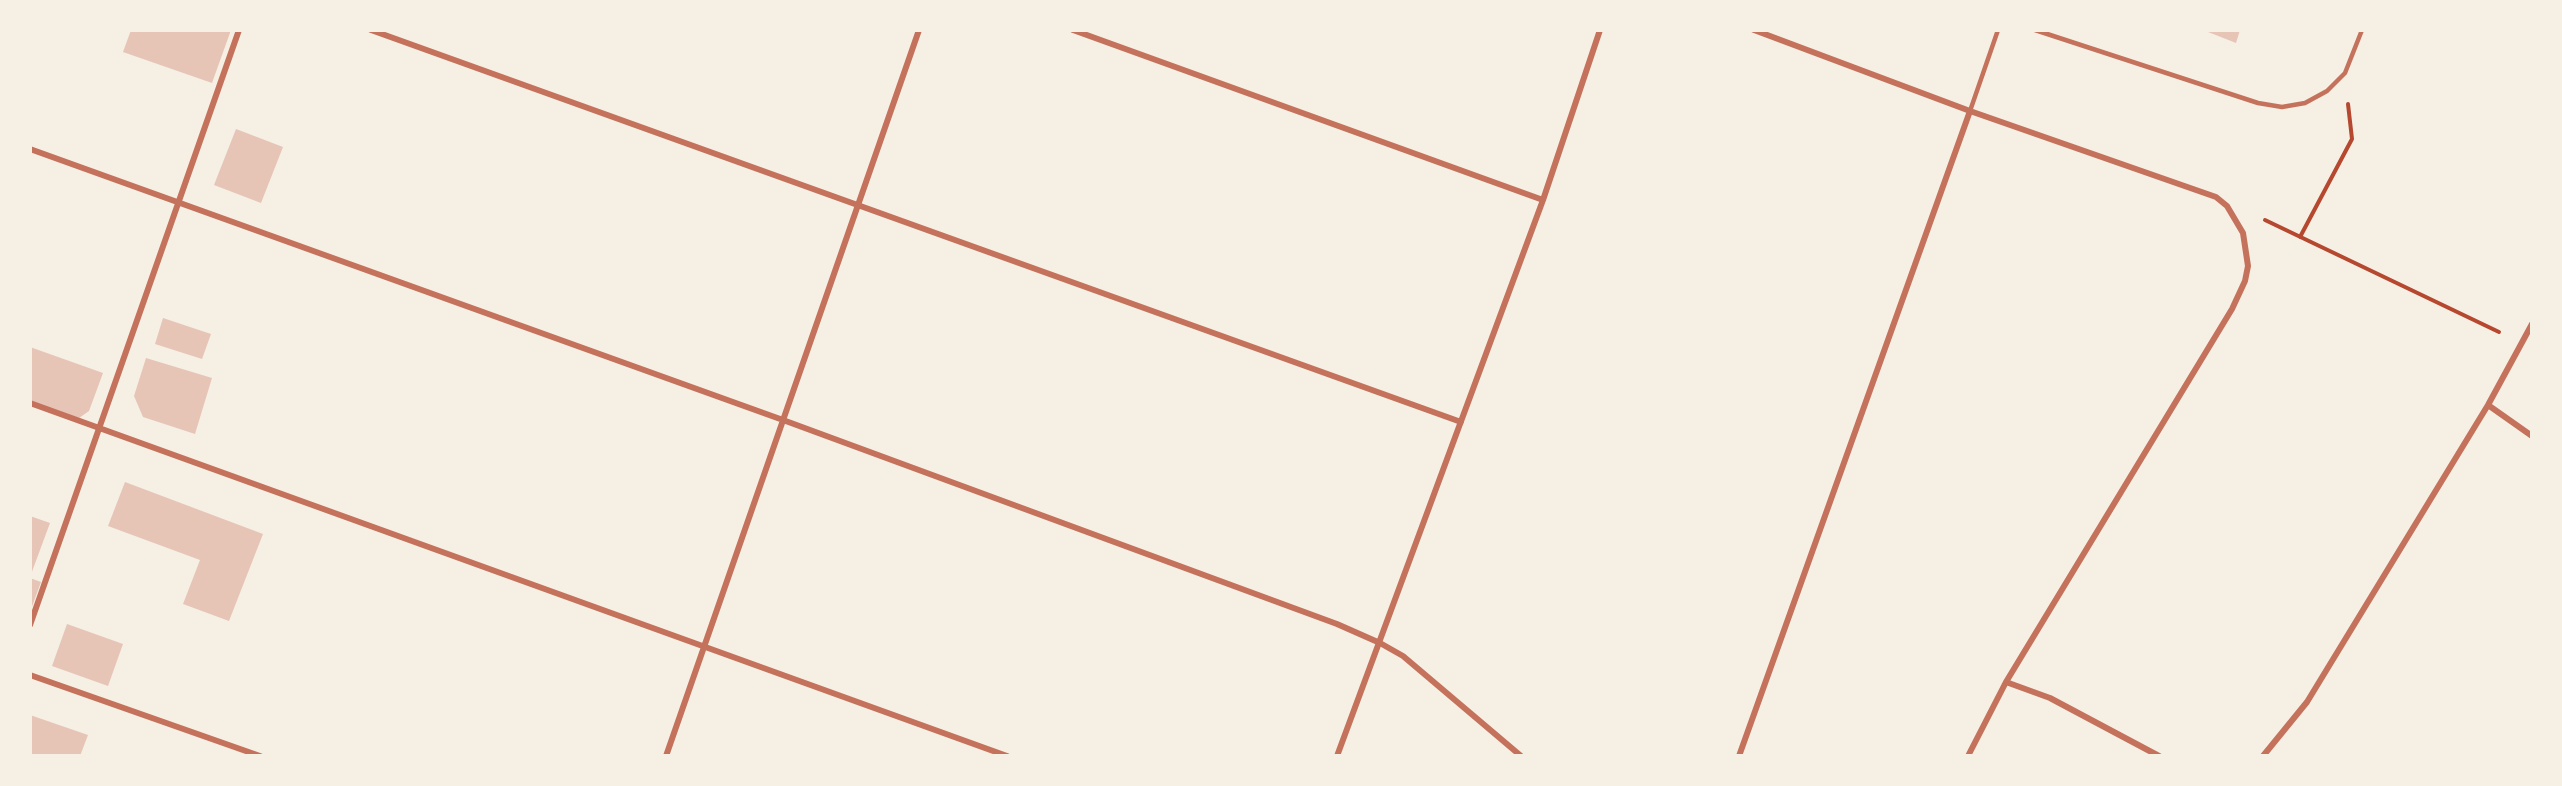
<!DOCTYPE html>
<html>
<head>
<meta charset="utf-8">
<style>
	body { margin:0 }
	#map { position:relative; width:2562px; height:786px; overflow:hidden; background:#f6efe4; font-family:"Work Sans",sans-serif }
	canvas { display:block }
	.frame { position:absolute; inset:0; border:32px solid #f6efe4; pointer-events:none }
</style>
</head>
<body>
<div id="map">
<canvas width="2562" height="786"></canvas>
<div class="frame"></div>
</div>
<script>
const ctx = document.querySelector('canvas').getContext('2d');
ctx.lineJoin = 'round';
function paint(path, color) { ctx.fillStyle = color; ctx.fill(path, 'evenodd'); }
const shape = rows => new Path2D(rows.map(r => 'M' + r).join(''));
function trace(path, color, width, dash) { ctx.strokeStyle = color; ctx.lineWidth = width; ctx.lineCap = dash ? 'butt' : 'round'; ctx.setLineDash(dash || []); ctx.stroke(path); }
paint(shape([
	[131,30,231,30,212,83,123,52],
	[2203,30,2240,30,2236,43],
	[236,129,283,147,261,203,214,185],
	[163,318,211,334,202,359,155,344],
	[30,347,103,373,89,411,79,418,30,401],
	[146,358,212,378,195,434,143,417,134,396],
	[125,482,263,534,229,621,183,604,200,560,108,526],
	[30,516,50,523,30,577],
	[30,578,41,582,30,612],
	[67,624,123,644,108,686,52,666],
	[30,715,88,735,80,756,30,756]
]), '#e6c5b7');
trace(shape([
	[2265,220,2499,332],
	[2300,237,2352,139,2348,104]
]), '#b5482f', 4);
trace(shape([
	[2035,30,2258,103,2282,107,2305,103,2327,91,2345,73,2362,30],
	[1970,111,1998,30]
]), '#c5725c', 4.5);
trace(shape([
	[371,30,1461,422],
	[1073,30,1543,200],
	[1754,30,1970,111,2216,197,2227,206,2243,233,2248,266,2245,281,2232,309,2006,682,1968,756],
	[30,149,783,420,1337,624,1380,643,1403,656,1521,756],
	[30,403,1007,756],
	[2488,405,2532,436],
	[30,625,239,30],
	[30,675,260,756],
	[2006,682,2050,698,2159,756],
	[666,756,919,30],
	[1337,756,1543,200,1600,30],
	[1739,756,1970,111],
	[2263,756,2307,702,2488,405,2532,324]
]), '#c5725c', 6);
</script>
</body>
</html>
